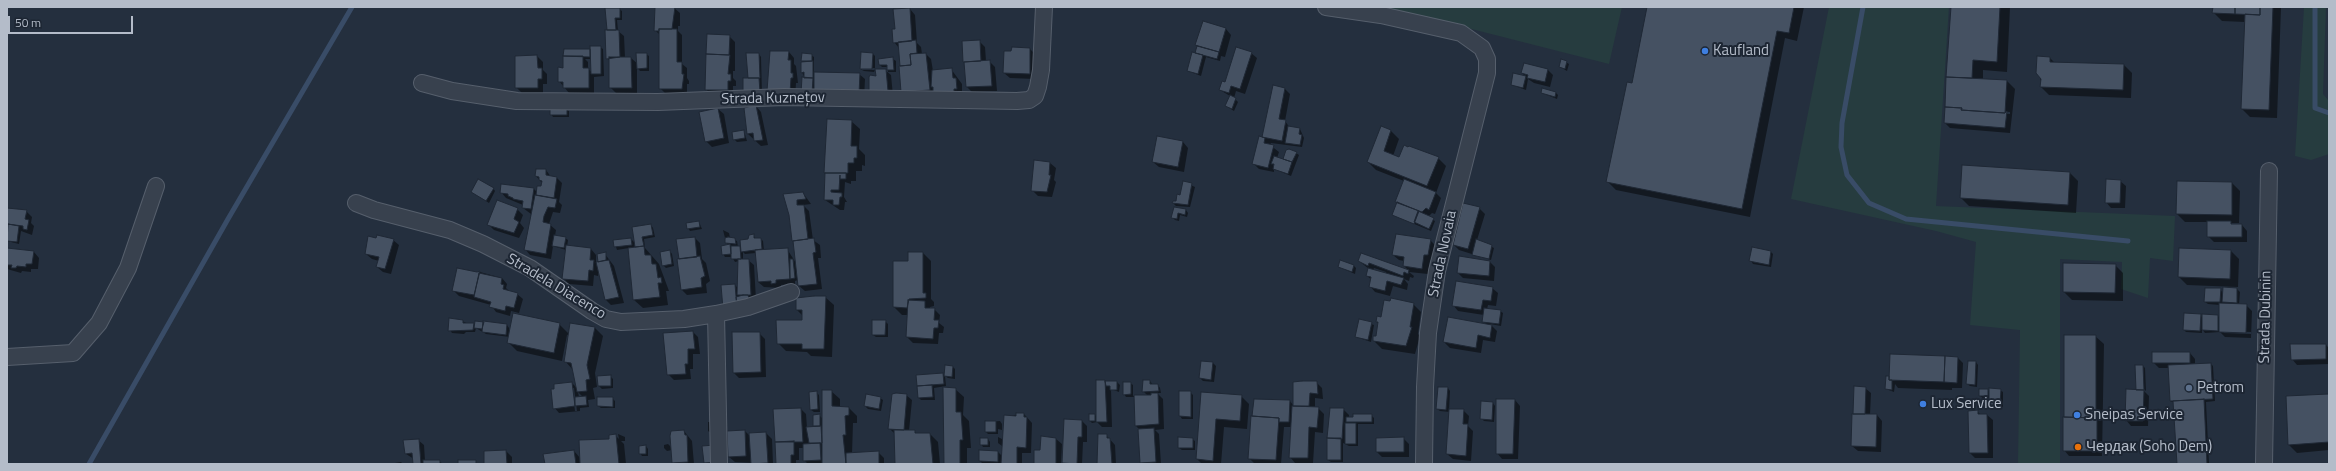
<!DOCTYPE html>
<html>
<head>
<meta charset="utf-8">
<style>
	body { margin:0 }
	#map { position:relative; width:2336px; height:471px; overflow:hidden; background:#242f3e; font-family:"Titillium Web",sans-serif }
	canvas { display:block }
	.frame { position:absolute; inset:0; border:8px solid #b4bcc9; pointer-events:none }
	.scale { position:absolute; left:8px; top:16px; width:125px; height:18px; box-sizing:border-box; border:2px solid #b4bcc9; border-top:0; padding-left:5px; font-size:12px; line-height:14px; white-space:nowrap; color:#b4bcc9; -webkit-text-stroke:3px #1d2633; paint-order:stroke }
</style>
</head>
<body>
<div id="map">
<canvas width="2336" height="471"></canvas>
<div class="frame"></div>
<div class="scale">50 m</div>
</div>
<script>
const ctx = document.querySelector('canvas').getContext('2d');
ctx.lineJoin = 'round';
function paint(path, color) { ctx.fillStyle = color; ctx.fill(path, 'evenodd'); }
const shape = rows => new Path2D(rows.map(r => 'M' + r).join(''));
function trace(path, color, width, dash) { ctx.strokeStyle = color; ctx.lineWidth = width; ctx.lineCap = dash ? 'butt' : 'round'; ctx.setLineDash(dash || []); ctx.stroke(path); }
function write(font, color, halo, rows, align = 'center') {
  ctx.font = font + ' "Titillium Web",sans-serif'; ctx.lineWidth = 4; ctx.setLineDash([]); ctx.textBaseline = 'middle'; ctx.strokeStyle = halo; ctx.fillStyle = color; for (const [text, x, y, turn = 0] of rows) {
    ctx.save(); ctx.translate(x, y); ctx.rotate((+turn || 0) * Math.PI / 180); ctx.textAlign = isNaN(turn) ? turn : align; if (halo) ctx.strokeText(text, 0, 0); ctx.fillText(text, 0, 0); ctx.restore();
  }
}
paint(shape([
	[1385,7,1622,7,1609,64],
	[1829,7,1949,7,1936,206,2175,216,2173,261,2150,258,2148,298,2121,289,2122,262,2060,259,2060,464,2018,464,2020,330,1970,325,1976,242,1936,231,1791,199],
	[2304,7,2326,7,2323,94,2329,101,2329,154,2311,160,2295,156]
]), '#263c3f');
paint(shape([
	[656,7,673,7,680,13,680,26,678,26,678,31,682,35,682,64,687,68,687,78,689,81,689,84,687,84,687,94,666,94,660,88,660,35,655,30],
	[1648,7,1804,7,1797,41,1785,38,1750,217,1616,190,1607,181,1633,84],
	[1952,7,2010,7,2007,72,1983,70,1983,80,2007,81,2015,89,2010,133,1950,128,1945,123],
	[1959,109,2010,112,2010,114,1959,111],
	[2214,7,2281,8,2277,118,2250,117,2242,109,2245,22,2222,21,2214,13],
	[619,9,622,11,622,20,617,20,618,31,624,36,625,58,631,58,638,64,646,54,649,56,649,71,640,71,637,67,637,93,616,93,610,87,610,61,607,58,608,31],
	[910,9,915,15,917,43,921,47,922,54,926,54,931,59,933,71,951,69,962,84,962,94,907,97,899,48,894,42,896,30],
	[1203,23,1226,29,1231,35,1225,57,1221,56,1220,61,1206,57,1201,76,1188,71,1195,54],
	[729,36,735,42,735,71,733,71,733,78,736,81,736,86,733,86,733,95,711,95,706,89],
	[979,41,985,47,986,61,989,61,995,67,997,91,972,92,967,87,963,42],
	[600,47,603,49,604,76,594,77,594,93,569,93,559,81,564,69,565,50,591,50],
	[585,59,591,59,592,72,588,69,588,62],
	[1029,48,1035,54,1035,79,1010,78,1004,73,1012,52],
	[789,52,794,58,794,64,796,66,798,83,796,83,795,98,768,92],
	[1251,53,1257,58,1245,94,1236,91,1234,98,1238,102,1234,111,1226,106,1230,96,1220,90],
	[759,54,761,57,762,95,749,79],
	[803,54,811,55,814,57,814,73,859,74,865,79,864,99,802,94,805,79,802,72],
	[873,54,875,56,875,68,862,68,862,70,861,69],
	[537,56,543,62,543,70,547,74,547,84,543,84,543,93,522,93,516,87],
	[2038,58,2050,58,2055,63,2124,65,2132,73,2131,98,2049,95,2041,87],
	[893,59,896,61,896,72,888,72,888,67,882,67,880,65],
	[1562,60,1569,64,1567,71,1560,67],
	[862,70,875,70,874,72,864,71],
	[885,70,891,75,893,96,876,97,877,78],
	[1548,70,1553,75,1550,87,1534,83,1528,79,1526,90,1512,85,1514,74,1526,77,1522,73],
	[1273,86,1285,89,1290,94,1285,121,1290,128,1300,129,1304,138,1302,147,1271,143,1270,145,1279,152,1277,158,1283,160,1296,153,1299,155,1291,176,1274,169,1274,172,1259,169,1253,163,1263,138],
	[1542,93,1556,93,1558,95,1557,99],
	[756,106,761,112,768,145,761,146,748,134,745,108],
	[566,109,569,111,569,117,553,117,551,114],
	[718,109,724,114,729,143,712,147,706,141],
	[851,121,860,129,859,149,865,155,865,166,862,165,862,171,856,171,856,181,851,181,851,184,845,182,844,197,847,202,845,202,844,210,840,210,825,200],
	[744,131,747,141,737,142,734,139],
	[1391,131,1399,139,1393,156,1399,159,1438,158,1446,166,1436,193,1441,198,1435,214,1432,213,1428,217,1435,221,1431,231,1393,215,1404,181,1376,170,1368,162],
	[1158,137,1183,142,1188,148,1184,172,1159,167,1153,162],
	[1035,161,1050,163,1056,168,1054,180,1056,182,1052,197,1038,196,1032,190],
	[546,170,551,177,557,178,562,183,559,202,562,205,560,213,553,212,549,224,556,230,555,236,565,238,568,240,567,247,591,249,596,255,596,264,599,263,605,254,614,266,624,303,611,305,606,300,599,270,598,276,594,275,593,286,569,284,563,278,566,250,553,246,551,259,530,255,525,249,531,214,523,208,523,205,506,198,501,192,502,185,534,189,537,192,542,188,542,183,536,176],
	[2070,173,2078,181,2076,213,1969,206,1961,198],
	[2120,181,2126,186,2125,208,2111,208,2106,202],
	[1184,182,1195,187,1190,207,1176,206,1173,203,1177,202,1181,196],
	[2232,183,2240,191,2239,223,2231,223,2233,225,2242,225,2247,231,2247,242,2214,242,2208,236,2208,222,2185,222,2177,214],
	[493,188,495,191,489,203,472,192],
	[803,193,811,204,803,205,809,211,813,240,820,245,821,258,818,258,822,289,805,291,799,286,798,280,795,281,795,284,781,285,781,288,764,287,758,282,756,253,745,254,743,252,743,260,748,260,754,265,756,300,730,314,735,285,738,288,739,261,735,262,732,257,725,257,723,254,729,246,726,242,723,230,729,233,730,238,737,241,738,247,742,246,753,235,756,239,761,239,763,241,764,251,787,249,796,263,790,215,784,194],
	[7,208,26,211,32,217,31,223,34,226,32,235,21,231,19,244,7,241],
	[1175,208,1186,210,1188,213,1187,217,1180,215,1179,221,1175,220,1173,218],
	[1479,208,1485,214,1477,240,1494,248,1491,260,1459,250,1454,245],
	[517,209,523,215,520,223,524,228,519,238,494,230,489,225],
	[699,222,702,229,690,231,688,228],
	[651,225,653,228,655,237,644,239,645,248,659,264,669,291,666,291,668,305,643,308,634,300,629,248,617,250,614,241,631,239,635,243],
	[695,238,700,243,702,259,706,263,710,281,706,284,707,293,687,295,682,290],
	[377,239,393,240,399,245,391,274,383,272,377,267,379,261,372,259,366,254],
	[1430,240,1436,246,1433,260,1430,260,1428,274,1409,272,1414,276,1413,278,1410,277,1409,281,1404,279,1408,284,1407,290,1393,286,1390,296,1375,292,1370,286,1372,280,1367,276,1369,269,1359,261,1362,254,1408,270,1404,266,1404,261,1399,260,1393,255],
	[1374,268,1386,272,1386,274,1373,270],
	[7,249,34,252,39,258,38,269,31,269,31,272,22,271,21,273,7,269],
	[670,251,672,254,674,266,666,268,663,265],
	[2231,251,2239,259,2238,287,2187,285,2179,277],
	[1771,252,1773,254,1771,267,1753,264,1751,261],
	[923,253,931,261,931,299,934,302,934,306,930,307,930,309,934,309,940,315,939,323,944,327,943,333,939,333,938,344,913,343,907,337,908,315,902,315,894,307,909,262],
	[1490,262,1495,267,1494,281,1463,278,1458,273],
	[2115,265,2123,273,2123,301,2072,300,2064,292],
	[1354,266,1356,268,1355,274,1339,267],
	[480,272,502,278,507,284,506,288,509,291,517,294,523,299,519,313,511,311,510,316,496,312,491,305,459,296,453,290],
	[1492,288,1498,293,1496,306,1488,305,1487,309,1500,311,1503,313,1501,326,1490,324,1497,331,1495,342,1483,340,1481,353,1450,348,1444,342,1486,325,1483,321,1484,315,1458,311,1453,305],
	[2220,289,2223,293,2237,289,2240,292,2239,305,2246,305,2252,311,2251,338,2225,337,2220,332,2205,333,2202,329,2202,333,2186,332,2184,330,2200,315,2203,318,2203,315,2218,316,2220,318,2220,305,2208,304,2205,302],
	[2224,331,2251,332,2251,334,2224,333],
	[825,297,834,305,832,357,811,356,807,352,786,351,778,343,804,321,803,316,797,310],
	[1413,304,1421,312,1418,334,1420,336,1415,354,1382,349,1374,341,1377,337,1379,324,1377,322],
	[1359,320,1374,325,1371,342,1356,337],
	[462,321,476,327,507,325,509,328,510,336,559,324,569,334,595,328,603,336,595,373,597,387,593,388,595,399,588,400,589,407,580,408,580,411,559,413,554,407,572,383,577,388,573,370,565,361,569,335,567,335,562,361,517,351,509,343,510,337,486,334,476,328,475,332,466,332,464,334,452,333,450,330],
	[572,388,574,388,577,411,575,411],
	[578,392,583,397,579,397],
	[885,321,888,324,888,337,876,337,873,335],
	[693,332,698,337,700,354,693,354,693,369,690,369,691,379,674,380,668,374],
	[759,333,765,339,766,377,739,378,734,373],
	[2065,336,2095,336,2104,344,2102,456,2069,456,2064,450],
	[2326,345,2329,348,2329,364,2297,365,2292,359],
	[2190,353,2195,359,2195,365,2211,364,2213,366,2215,401,2206,402,2209,464,2178,464,2175,403,2170,401,2169,368,2159,368,2153,362],
	[1958,358,1963,363,1962,388,1952,388,1952,390,1898,388,1895,384,1894,392,1886,389,1887,377],
	[1202,362,1213,363,1216,366,1214,382,1203,381,1200,378],
	[1976,362,1978,365,1977,387,1970,386,1967,384],
	[2143,366,2145,368,2146,391,2143,388,2143,390,2149,396,2148,426,2131,426,2126,420,2137,391],
	[953,367,955,369,955,379,948,378,945,376],
	[943,374,945,376,946,386,934,388,935,400,921,400,919,398,917,376],
	[610,376,613,379,613,388,602,389,599,386],
	[1105,381,1117,382,1120,385,1119,392,1111,389,1112,427,1102,427,1097,422,1092,423,1090,421,1095,415,1097,417],
	[1150,381,1153,385,1158,385,1160,388,1161,393,1157,393,1163,399,1164,429,1155,430,1159,434,1161,464,1141,463,1139,429,1136,426,1135,397,1126,397,1124,394,1130,383,1133,385,1133,396,1147,395,1143,391],
	[1316,382,1322,388,1323,399,1315,398,1315,408,1318,408,1324,414,1323,433,1315,432,1313,463,1295,463,1290,457,1291,427,1284,427,1281,464,1255,464,1249,458,1254,400,1290,401,1293,405,1294,383],
	[1438,388,1448,388,1450,391,1449,410,1463,410,1469,416,1468,426,1473,431,1471,461,1453,459,1447,454,1450,412,1440,411,1437,409],
	[1865,388,1871,393,1870,415,1877,415,1882,421,1881,452,1858,451,1852,446],
	[955,389,964,397,963,415,969,421,971,448,967,448,967,464,945,464],
	[1988,390,1990,392,2000,390,2003,392,2003,407,1993,407,1990,405,1990,398,1983,398,1980,396],
	[831,391,840,399,840,407,849,408,857,416,857,423,853,423,852,454,878,452,884,458,884,464,807,463,804,460,804,448,799,448,799,460,796,460,796,464,777,464,801,409,806,414,807,428,814,427,814,416,819,415,823,419],
	[816,392,819,395,820,412,814,412,811,410],
	[1190,392,1193,395,1193,419,1182,419,1180,416],
	[1202,393,1241,396,1249,404,1247,429,1224,427,1221,464,1202,464,1197,459],
	[906,395,912,400,909,431,914,431,917,434,930,434,938,442,940,464,896,464,895,434,889,428],
	[2329,395,2329,450,2297,453,2289,445,2287,397],
	[612,398,615,401,615,408,601,408,598,406],
	[880,398,883,400,881,411,868,409,865,406],
	[1515,400,1520,406,1518,459,1502,459,1497,453],
	[1493,403,1495,406,1494,422,1484,421,1481,418],
	[1343,409,1349,415,1349,418,1371,415,1374,418,1374,424,1358,424,1358,446,1349,446,1343,443,1343,462,1331,462,1328,460],
	[1978,412,1981,415,1987,415,1993,420,1993,458,1975,458,1970,453],
	[1024,414,1032,423,1031,453,1022,453,1022,464,982,463,980,461,998,452,1002,456,1002,446,998,443,998,437,1004,440,1005,416],
	[1000,421,1002,424,1002,430,998,429,998,434,988,434,986,432,986,422],
	[1082,421,1087,426,1087,442,1083,442,1082,464,1064,464,1062,462],
	[708,422,712,422,711,433,708,431],
	[684,431,692,441,694,464,674,464,672,450,667,451,664,448,664,445,668,444,672,448],
	[745,431,751,437,766,433,772,439,773,464,735,462,729,457],
	[618,434,625,437,625,441,621,441,624,444,626,464,546,464,574,451,581,459,615,435,619,439],
	[1106,435,1115,445,1116,464,1099,464],
	[1403,438,1409,444,1409,457,1382,457,1377,452],
	[988,439,990,442,990,447,983,447,981,444],
	[1056,439,1062,444,1061,464,1035,464,1041,451],
	[1192,439,1195,441,1195,450,1182,450,1179,448],
	[418,440,424,445,425,461,439,461,443,464,414,464,414,459,406,454],
	[646,446,648,449,648,456,642,456,640,453],
	[506,451,512,457,512,464,485,464],
	[401,462,403,464,389,464]
]), '#0007');
trace(shape([
	[1863,7,1842,123,1841,147,1847,175,1869,203,1906,219,2128,241],
	[2315,7,2315,108,2329,113],
	[89,464,228,219,352,7]
]), '#394c67', 5);
const building = shape([
	[655,7,675,7,672,29,659,29,659,31,654,31,655,7],
	[1647,7,1794,7,1789,33,1777,31,1742,209,1606,182,1627,82,1632,83,1647,7],
	[1951,7,2000,7,1997,62,1973,60,1972,78,1946,77,1951,7],
	[2213,7,2235,7,2235,14,2212,13,2213,7],
	[2235,7,2260,7,2260,15,2235,14,2235,7],
	[2260,7,2273,7,2269,110,2241,109,2245,14,2260,15,2260,7],
	[605,8,620,8,620,18,615,18,616,30,607,30,605,8],
	[910,8,912,41,893,43,892,29,895,29,893,9,910,8],
	[1203,21,1226,28,1219,52,1195,45,1203,21],
	[659,29,677,29,677,62,682,62,682,74,684,74,682,89,659,89,659,29],
	[605,30,619,30,620,57,606,59,605,30],
	[707,34,730,35,729,55,706,54,707,34],
	[916,40,917,53,910,54,911,65,900,66,898,42,916,40],
	[980,40,981,61,963,62,962,41,980,40],
	[590,46,601,46,601,74,591,74,590,46],
	[1197,46,1219,52,1217,59,1195,53,1197,46],
	[1012,47,1030,48,1030,74,1003,73,1004,51,1011,51,1012,47],
	[1236,47,1252,52,1240,89,1231,86,1229,93,1219,90,1222,81,1225,82,1236,47],
	[564,49,590,49,590,57,563,56,564,49],
	[770,51,789,51,788,60,791,60,791,73,793,73,793,78,791,78,790,93,767,91,770,51],
	[861,52,873,53,872,69,860,69,861,52],
	[1192,52,1203,55,1198,74,1187,71,1192,52],
	[636,53,647,53,647,68,637,69,636,53],
	[746,53,759,53,760,78,748,78,746,53],
	[802,53,812,54,812,61,801,61,802,53],
	[926,53,930,90,901,92,899,66,911,65,910,54,926,53],
	[706,54,730,55,728,74,731,74,731,81,728,81,728,90,705,90,706,54],
	[537,55,538,68,542,68,542,79,538,79,538,88,515,88,515,56,537,55],
	[563,56,583,56,583,68,589,68,589,88,563,88,563,82,558,82,558,67,563,68,563,56],
	[2037,56,2050,57,2050,62,2124,64,2123,90,2040,87,2041,79,2036,73,2037,56],
	[609,57,631,57,632,88,609,88,609,57],
	[893,57,894,70,887,70,887,65,879,65,878,59,893,57],
	[1561,59,1567,61,1565,69,1559,67,1561,59],
	[990,60,992,86,966,87,964,62,990,60],
	[813,61,813,78,804,78,804,72,801,73,801,62,813,61],
	[1524,63,1548,69,1545,82,1527,78,1528,75,1521,73,1524,63],
	[952,68,953,78,956,78,957,89,954,89,954,92,933,93,933,87,931,87,932,70,952,68],
	[875,69,886,69,888,91,869,92,869,77,870,75,876,76,875,69],
	[814,72,860,73,859,94,814,92,814,72],
	[1513,73,1526,76,1523,88,1511,85,1513,73],
	[802,77,813,78,812,94,801,94,802,77],
	[1946,77,2007,80,2005,113,1961,110,1962,108,1945,107,1946,77],
	[743,78,759,78,760,92,743,93,743,78],
	[1273,85,1285,88,1279,119,1286,120,1282,141,1262,137,1273,85],
	[1542,88,1556,92,1555,97,1541,93,1542,88],
	[1230,95,1236,98,1232,109,1225,106,1230,95],
	[756,105,763,140,754,141,753,133,747,134,744,108,756,105],
	[1945,107,1962,108,1961,110,2005,113,2007,111,2005,128,1944,123,1945,107],
	[550,108,567,108,567,115,550,115,550,108],
	[718,108,724,138,705,142,699,112,718,108],
	[827,119,852,120,851,146,857,146,857,158,854,158,854,163,848,163,848,173,824,173,827,119],
	[1288,126,1300,128,1299,134,1302,135,1300,145,1285,143,1288,126],
	[1381,126,1391,130,1384,151,1399,157,1404,145,1408,147,1409,146,1439,157,1427,186,1367,162,1381,126],
	[744,130,745,138,733,140,732,132,744,130],
	[1157,136,1183,141,1178,167,1152,162,1157,136],
	[1259,136,1265,138,1264,143,1274,145,1268,168,1252,164,1259,136],
	[1289,149,1297,152,1292,162,1283,159,1286,150,1289,149],
	[1274,156,1292,162,1288,174,1273,169,1274,164,1271,164,1274,156],
	[1034,160,1050,162,1049,175,1051,175,1047,192,1031,191,1034,160],
	[1962,165,2070,172,2068,205,1960,198,1962,165],
	[536,169,546,169,546,175,557,177,554,198,536,195,537,186,541,186,542,181,539,180,539,177,535,176,536,169],
	[825,173,846,173,846,179,840,179,840,175,839,190,831,190,831,192,842,193,842,197,840,197,839,205,833,205,833,200,824,200,825,173],
	[478,179,494,188,486,201,471,192,478,179],
	[1404,179,1436,192,1429,210,1426,208,1422,212,1395,202,1404,179],
	[2106,179,2121,180,2120,203,2105,203,2106,179],
	[1183,181,1192,183,1188,205,1172,203,1173,201,1176,201,1177,194,1180,195,1183,181],
	[2177,181,2232,182,2232,215,2176,214,2177,181],
	[501,184,534,188,531,209,522,208,523,201,513,199,513,198,508,196,508,194,500,193,501,184],
	[803,192,806,199,797,200,797,205,804,205,808,239,792,241,789,215,783,194,803,192],
	[535,195,557,199,555,208,548,207,544,216,543,222,551,224,546,254,524,250,535,195],
	[497,200,518,208,514,219,519,222,514,233,487,225,497,200],
	[1397,202,1419,211,1414,224,1392,215,1397,202],
	[1463,203,1480,207,1468,249,1453,245,1463,203],
	[1174,207,1186,209,1185,215,1178,213,1177,219,1171,218,1174,207],
	[7,208,27,210,25,219,29,220,27,230,23,229,23,226,7,224,7,208],
	[1418,211,1434,218,1429,229,1414,222,1418,211],
	[699,221,700,227,687,229,686,223,699,221],
	[2207,221,2231,221,2231,224,2242,224,2242,237,2207,237,2207,221],
	[8,224,19,226,17,242,7,241,8,224],
	[651,224,653,235,642,237,644,246,635,247,632,227,651,224],
	[754,234,754,238,761,238,762,249,741,252,740,240,748,239,749,235,754,234],
	[1396,234,1431,239,1428,255,1424,255,1422,269,1403,266,1404,257,1392,255,1396,234],
	[377,235,394,239,385,269,376,267,379,257,365,254,368,236,376,238,377,235],
	[554,235,566,237,564,248,552,246,554,235],
	[695,237,697,257,679,259,676,239,695,237],
	[728,237,735,238,736,244,725,243,725,238,728,237],
	[631,238,632,245,614,247,613,240,631,238],
	[814,238,816,252,813,253,817,284,798,286,793,241,814,238],
	[1476,239,1492,245,1489,259,1472,255,1476,239],
	[730,244,731,254,722,255,721,246,730,244],
	[566,245,591,248,590,260,594,260,593,271,589,270,588,281,562,279,566,245],
	[644,246,645,255,651,255,652,264,656,264,658,278,661,277,662,283,658,283,660,297,633,300,628,248,644,246],
	[731,246,740,246,741,259,731,259,731,246],
	[1752,247,1771,251,1769,265,1749,261,1752,247],
	[7,248,34,251,32,264,26,264,26,267,17,266,16,268,11,268,12,265,7,265,7,248],
	[788,248,790,279,776,280,776,283,771,284,771,281,758,282,755,250,788,248],
	[2179,248,2231,250,2230,279,2178,277,2179,248],
	[670,250,672,264,662,266,660,252,670,250],
	[606,252,606,260,598,262,597,254,606,252],
	[908,252,923,252,923,293,926,293,926,298,909,299,907,308,893,307,893,261,908,261,908,252],
	[1361,253,1409,270,1408,274,1404,272,1403,276,1369,263,1368,266,1358,261,1361,253],
	[700,256,705,276,701,278,702,287,681,290,677,259,700,256],
	[1459,256,1490,261,1489,276,1457,273,1459,256],
	[738,259,749,259,751,295,737,295,738,259],
	[790,259,793,259,795,278,790,279,790,259],
	[609,260,619,297,605,300,596,262,609,260],
	[1340,260,1354,265,1352,272,1338,267,1340,260],
	[2063,263,2116,264,2115,293,2063,292,2063,263],
	[457,268,477,272,480,271,474,295,452,291,457,268],
	[1368,268,1404,278,1401,285,1387,281,1385,291,1369,287,1371,277,1366,276,1368,268],
	[479,273,502,278,501,284,504,285,503,289,518,293,514,308,506,306,505,311,489,307,491,302,474,297,479,273],
	[1456,281,1493,287,1491,301,1483,300,1481,310,1452,306,1456,281],
	[735,284,737,308,723,309,721,285,735,284],
	[2223,287,2237,288,2237,303,2222,302,2223,287],
	[2205,288,2221,288,2220,302,2204,302,2205,288],
	[743,295,748,295,750,302,737,306,736,297,743,295],
	[814,296,826,296,824,349,802,349,802,344,777,344,776,320,802,320,802,310,796,310,796,298,814,296],
	[1391,298,1414,303,1410,327,1412,327,1406,346,1373,341,1373,336,1376,336,1378,322,1376,322,1377,316,1381,317,1384,300,1390,301,1391,298],
	[908,300,925,301,925,308,935,308,934,320,939,320,938,328,934,328,933,339,906,337,908,300],
	[2219,303,2247,304,2246,333,2219,332,2219,303],
	[1484,308,1501,310,1499,324,1482,322,1484,308],
	[513,313,560,323,554,353,507,343,513,313],
	[2184,313,2201,314,2200,331,2183,330,2184,313],
	[2202,314,2218,315,2218,331,2202,330,2202,314],
	[1448,317,1492,325,1490,338,1478,335,1476,348,1443,342,1448,317],
	[449,318,463,320,463,323,474,323,473,330,448,331,449,318],
	[1359,319,1372,322,1368,340,1355,337,1359,319],
	[872,320,886,320,885,335,872,335,872,320],
	[475,321,484,322,482,329,474,328,475,321],
	[483,321,507,324,506,335,482,332,483,321],
	[570,323,595,327,587,365,590,379,586,380,587,391,577,392,571,363,564,362,570,323],
	[693,331,695,349,688,349,688,364,685,364,686,374,667,375,663,333,693,331],
	[732,332,760,332,761,372,733,373,732,332],
	[2064,335,2096,335,2096,418,2064,417,2064,335],
	[2290,344,2326,344,2326,359,2291,360,2290,344],
	[2152,352,2190,352,2190,363,2152,363,2152,352],
	[1890,354,1945,356,1944,382,1889,380,1890,354],
	[1945,356,1958,357,1957,383,1944,382,1945,356],
	[1201,361,1213,362,1211,380,1199,378,1201,361],
	[1968,361,1976,361,1975,385,1966,384,1968,361],
	[2211,363,2213,399,2170,401,2168,365,2211,363],
	[945,365,953,366,952,377,944,376,945,365],
	[2135,365,2143,365,2144,390,2136,390,2135,365],
	[943,373,944,384,917,386,916,375,943,373],
	[611,375,611,386,598,386,597,376,611,375],
	[1886,376,1889,376,1889,380,1892,380,1892,390,1885,389,1886,376],
	[1096,380,1105,380,1107,422,1096,422,1096,380],
	[1143,380,1150,380,1150,384,1158,384,1159,391,1142,392,1143,380],
	[1105,381,1117,381,1117,390,1110,390,1110,386,1106,386,1105,381],
	[1302,381,1317,381,1318,394,1310,393,1309,406,1293,406,1293,382,1302,381],
	[572,382,575,406,553,409,551,389,554,389,554,384,572,382],
	[1123,382,1131,382,1131,394,1123,395,1123,382],
	[932,385,933,397,918,398,917,386,932,385],
	[1854,386,1866,387,1865,414,1853,414,1854,386],
	[943,387,956,388,956,412,961,412,963,440,960,440,960,464,944,464,943,387],
	[1438,387,1448,387,1446,410,1436,409,1438,387],
	[1989,388,2001,389,2000,405,1989,405,1989,388],
	[1979,389,1988,389,1988,396,1979,396,1979,389],
	[2126,389,2144,390,2143,421,2125,421,2126,389],
	[822,390,832,390,832,406,849,407,849,415,845,416,846,435,843,435,846,464,822,464,822,390],
	[817,391,818,409,810,410,809,392,817,391],
	[1179,391,1191,391,1191,417,1179,416,1179,391],
	[1201,392,1242,395,1240,421,1216,419,1213,461,1196,459,1201,392],
	[896,393,907,394,904,430,888,429,892,394,896,393],
	[1151,393,1158,393,1159,424,1135,426,1134,395,1151,395,1151,393],
	[866,394,881,397,879,409,864,406,866,394],
	[2329,394,2329,442,2288,445,2286,396,2329,394],
	[586,396,587,405,575,406,575,397,586,396],
	[597,397,613,397,613,407,597,406,597,397],
	[1254,399,1290,400,1289,422,1279,422,1279,418,1252,416,1254,399],
	[1496,399,1515,399,1513,454,1496,454,1496,399],
	[2204,399,2207,464,2177,464,2173,401,2204,399],
	[1481,401,1493,402,1492,420,1480,419,1481,401],
	[1292,406,1319,407,1317,428,1309,427,1308,458,1289,458,1292,406],
	[801,408,803,442,775,442,773,409,801,408],
	[1330,408,1344,408,1342,439,1327,438,1330,408],
	[1449,409,1464,409,1463,424,1468,424,1466,456,1446,454,1449,409],
	[1978,410,1978,414,1987,414,1988,453,1969,453,1968,411,1978,410],
	[1016,413,1024,413,1024,417,1027,417,1026,448,1017,447,1017,464,1001,464,1004,415,1016,416,1016,413],
	[820,414,820,426,813,426,813,415,820,414],
	[1089,414,1095,414,1095,421,1089,421,1089,414],
	[1353,414,1372,414,1372,422,1346,422,1346,417,1353,417,1353,414],
	[1852,414,1877,414,1876,447,1851,446,1852,414],
	[1251,416,1279,418,1276,460,1248,459,1251,416],
	[2063,417,2097,418,2097,451,2063,451,2063,417],
	[1064,419,1082,420,1082,437,1078,437,1077,464,1062,463,1064,419],
	[985,421,996,421,996,432,985,432,985,421],
	[1345,423,1356,423,1356,444,1345,444,1345,423],
	[821,426,822,443,809,443,806,427,821,426],
	[1154,428,1156,462,1140,463,1138,429,1154,428],
	[684,430,685,435,687,435,688,462,672,463,670,436,671,431,684,430],
	[745,430,746,456,728,457,727,431,745,430],
	[894,430,915,430,915,433,930,433,933,464,895,464,894,430],
	[766,432,768,463,751,464,749,433,766,432],
	[616,434,619,464,580,464,579,440,609,439,609,435,616,434],
	[1098,434,1107,434,1107,438,1110,438,1112,464,1097,464,1098,434],
	[1041,436,1056,438,1056,464,1034,464,1034,450,1040,450,1041,436],
	[1178,437,1193,438,1193,448,1178,448,1178,437],
	[1404,437,1404,452,1376,452,1376,438,1404,437],
	[980,438,988,438,988,445,980,445,980,438],
	[1327,438,1341,438,1341,460,1327,460,1327,438],
	[419,439,421,464,413,464,412,453,405,454,403,440,419,439],
	[794,441,794,455,791,455,791,464,776,464,775,442,794,441],
	[820,443,821,460,803,461,803,444,820,443],
	[646,445,646,454,639,454,639,446,646,445],
	[715,445,716,462,704,463,702,446,715,445],
	[506,450,507,464,484,464,484,451,506,450],
	[574,450,576,464,545,464,543,454,574,450],
	[979,450,998,451,998,462,979,461,979,450],
	[879,451,879,464,846,464,846,453,879,451],
	[423,460,440,460,440,464,423,464,423,460],
	[458,460,476,460,476,464,458,464,458,460]
]);
paint(building, '#455162');
trace(building, '#1f2835', 1);
const minor = shape([
	[1326,7,1381,15,1461,33,1482,48,1487,59,1487,73,1437,271,1428,333,1425,387,1424,464],
	[422,83,452,91,517,101,658,102,784,97,1017,101,1029,100,1035,96,1038,87,1041,70,1044,7],
	[356,203,374,210,450,230,483,244,530,268,592,311,606,319,621,322,684,319,716,314,748,307,791,292],
	[716,314,719,464],
	[7,357,73,353,99,323,128,268,156,186],
	[2264,464,2269,171]
]);
trace(minor, '#565f6c', 18);
trace(minor, '#38414e', 16);
for (const [x, y, r, color] of [
	[1705,51,4,"#3f7fe0"],
	[2189,388,4,"#5c6f8a"],
	[1923,404,4,"#3f7fe0"],
	[2077,415,4,"#3f7fe0"],
	[2078,447,4,"#e8710a"]
]) { const dot = new Path2D(); dot.arc(x, y, r, 0, 2 * Math.PI); ctx.fillStyle = color; ctx.fill(dot); trace(dot, '#1d2633', 1.5); }
write('15px', '#b4bcc9', '#1d2633', [
	["Kaufland",1713,51],
	["Petrom",2197,388],
	["Lux Service",1931,404],
	["Sneipas Service",2085,415],
	["Чердак (Soho Dem)",2086,447]
], 'left');
write('15px', '#b4bcc9', '#1d2633', [
	["Strada Kuznețov",773,99,-1],
	["Strada Novaia",1443,254,-78],
	["Stradela Diacenco",556,287,31],
	["Strada Dubinin",2266,317,-89]
]);
</script>
</body>
</html>
